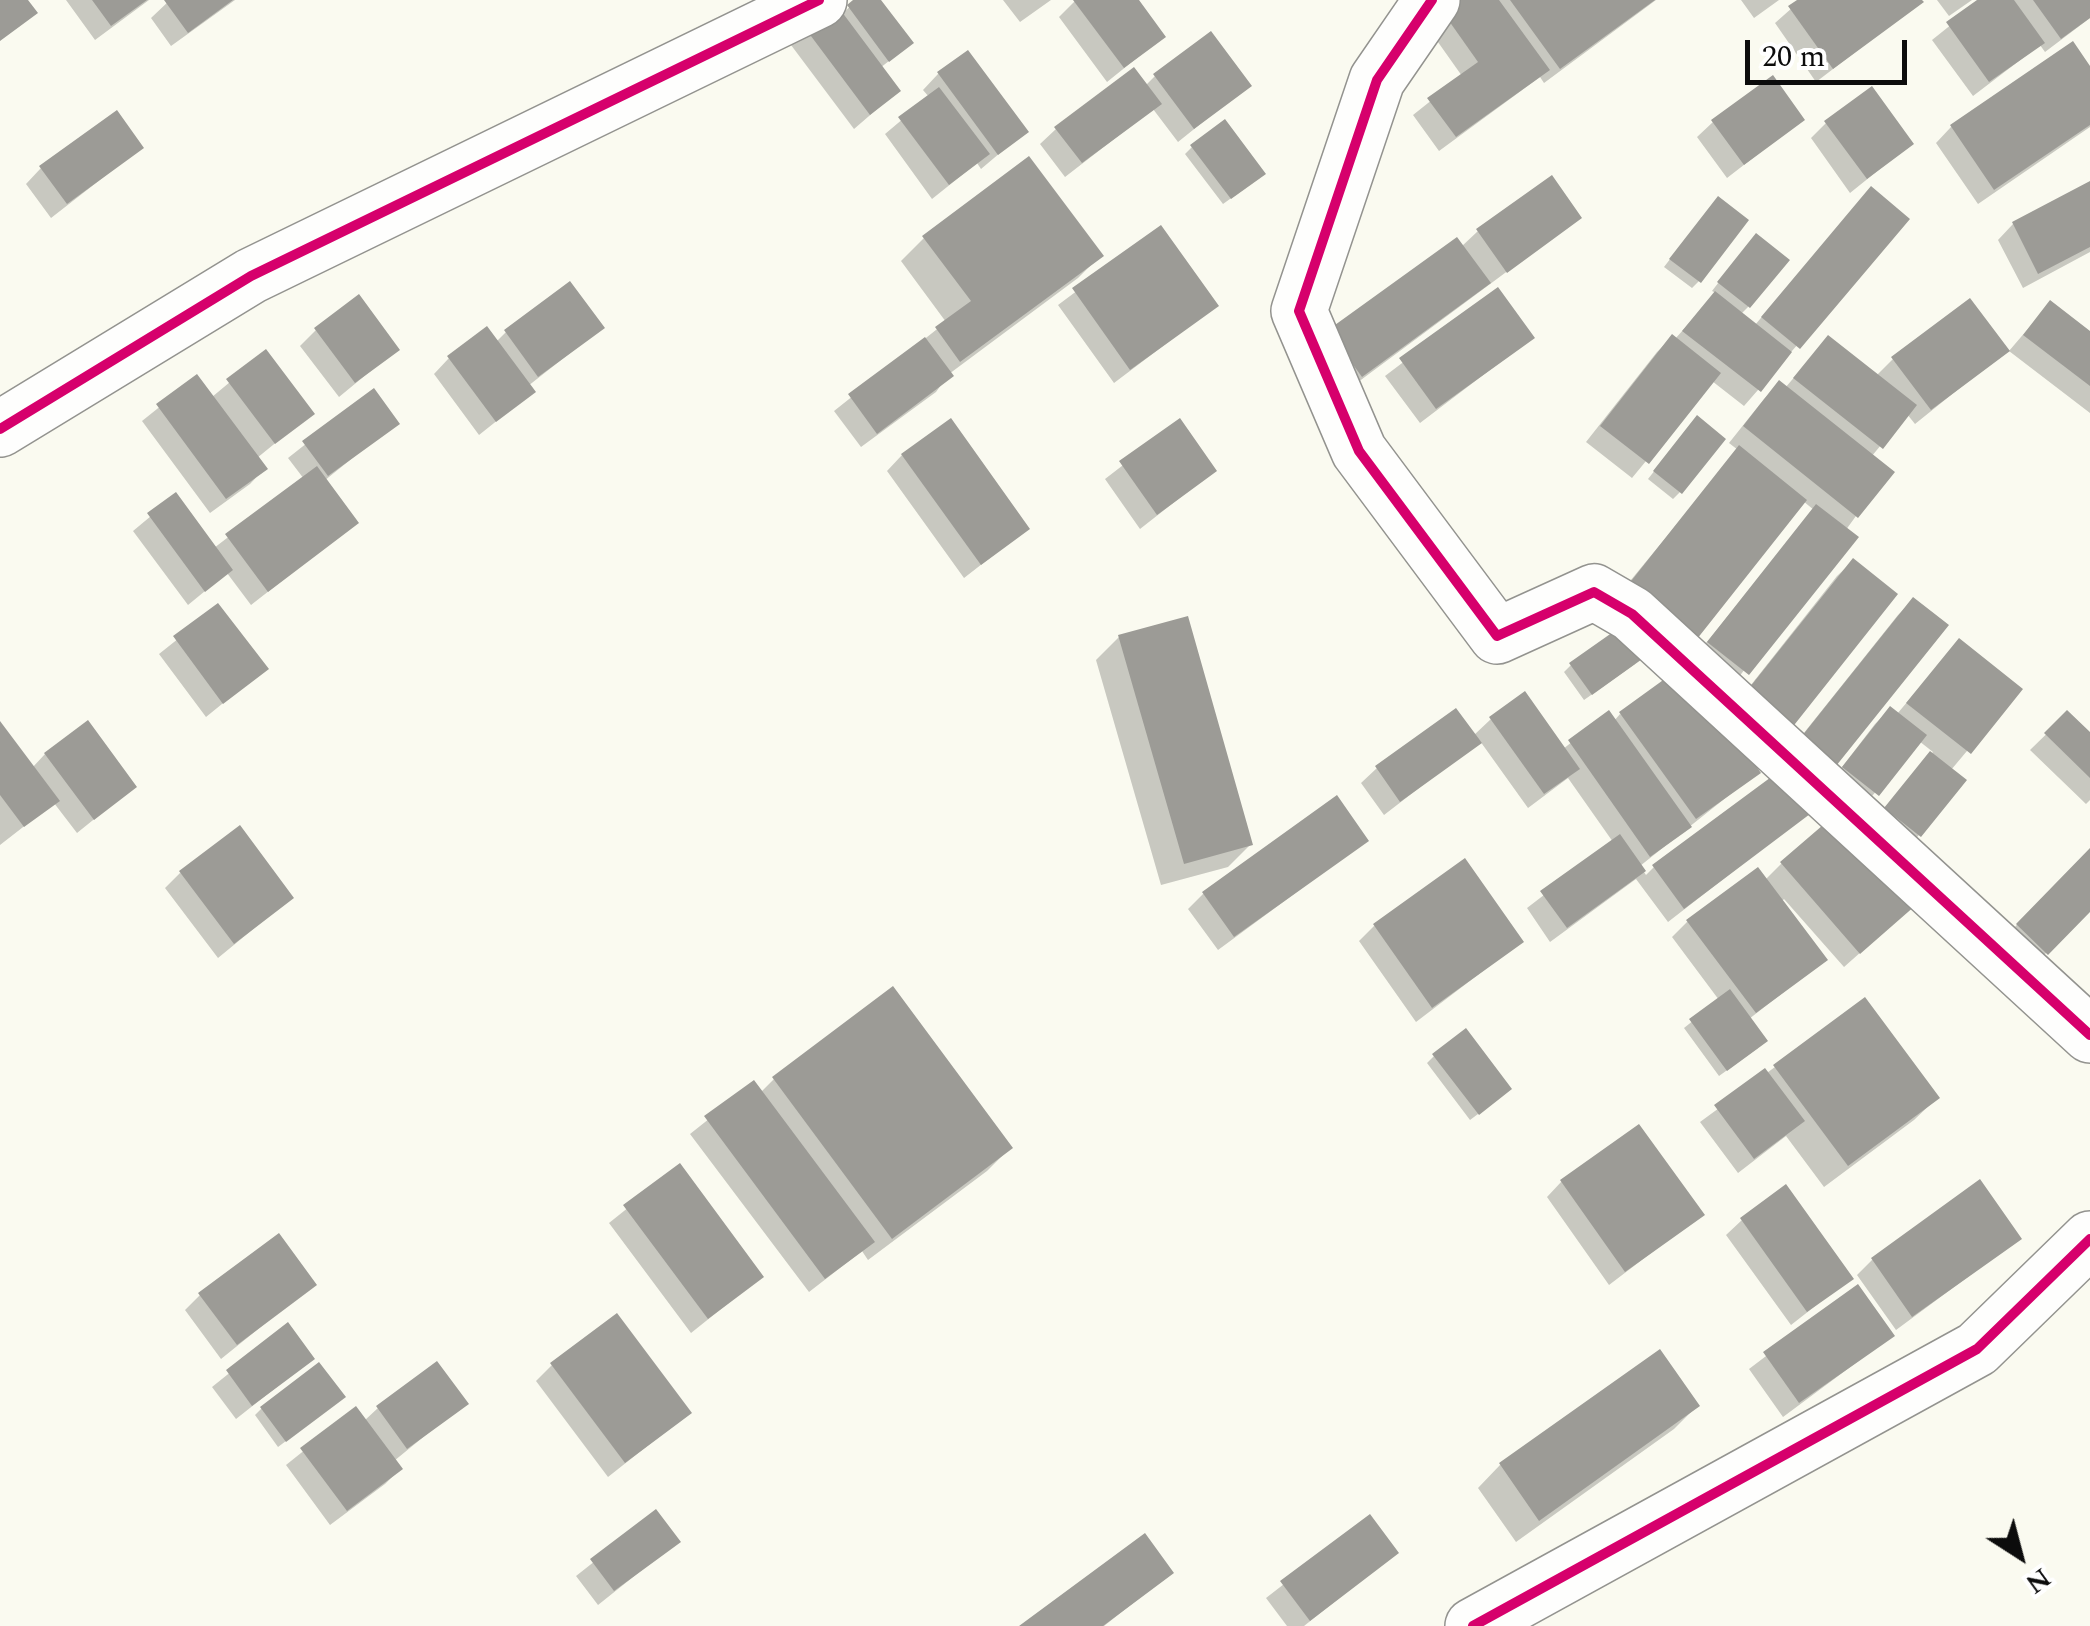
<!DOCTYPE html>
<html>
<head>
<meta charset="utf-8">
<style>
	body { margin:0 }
	#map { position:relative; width:2090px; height:1626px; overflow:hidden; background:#fafaf0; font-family:Spectral,serif }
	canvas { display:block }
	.north { position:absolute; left:1970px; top:1506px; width:100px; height:100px; -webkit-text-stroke:8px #fff; paint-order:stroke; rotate:144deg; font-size:28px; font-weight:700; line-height:40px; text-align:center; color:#0c0c0c }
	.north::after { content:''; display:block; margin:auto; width:35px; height:45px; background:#0c0c0c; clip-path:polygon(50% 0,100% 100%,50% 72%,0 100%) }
	.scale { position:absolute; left:1745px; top:40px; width:162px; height:45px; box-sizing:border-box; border:5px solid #0c0c0c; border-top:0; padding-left:12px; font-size:30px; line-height:35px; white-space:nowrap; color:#0c0c0c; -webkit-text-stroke:8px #fff; paint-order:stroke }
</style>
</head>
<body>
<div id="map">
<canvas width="2090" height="1626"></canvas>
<div class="north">N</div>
<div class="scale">20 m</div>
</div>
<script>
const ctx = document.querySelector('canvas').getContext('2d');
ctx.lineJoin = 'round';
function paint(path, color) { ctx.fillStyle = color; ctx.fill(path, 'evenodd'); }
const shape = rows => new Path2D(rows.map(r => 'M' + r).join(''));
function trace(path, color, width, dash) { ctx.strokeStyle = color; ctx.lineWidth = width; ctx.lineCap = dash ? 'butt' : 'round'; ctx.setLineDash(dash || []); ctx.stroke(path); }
paint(shape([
	[66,0,149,0,95,40],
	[170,0,235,0,171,46,151,18],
	[857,0,878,0,903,50,880,68,898,91,854,129,788,41,841,15],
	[1003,0,1051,0,1020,22],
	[1076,0,1136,0,1163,37,1107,82,1059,17],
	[1462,0,1656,0,1544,83,1540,77,1439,151,1413,115,1462,76,1428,28],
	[1741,0,1779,0,1754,18],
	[1801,0,1919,0,1921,2,1816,82,1775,23],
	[1937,0,1972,0,1949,16],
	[1982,0,2090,0,2090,18,2045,52,2040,45,1973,96,1932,40],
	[2073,45,2090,70,2090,127,1978,204,1936,143,1951,127],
	[968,53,1026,131,981,169,977,163,932,199,885,134,929,97,923,90,938,74],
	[1155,76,1249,85,1178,142,1153,109,1065,177,1040,144,1056,129,1145,86],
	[1802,120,1727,178,1697,137,1713,122],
	[1826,123,1911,144,1850,193,1811,138],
	[1192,147,1255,181,1223,204,1185,154],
	[141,148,51,218,26,184,41,168],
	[2090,184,2090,252,2023,288,1998,240,2013,224],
	[1856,205,1907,219,1744,406,1712,381,1632,478,1586,442,1657,352,1672,337,1675,339,1716,293,1712,291,1749,243,1748,307,1741,314,1755,325],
	[1711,206,1699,281,1692,288,1664,267],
	[1579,218,1346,391,1314,347,1461,247,1478,231],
	[1161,228,1216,306,1114,383,1058,305],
	[924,238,1100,256,1078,278,949,374,936,392,861,447,834,411,946,322,901,261],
	[1497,291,1532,338,1420,423,1385,376],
	[2050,303,2090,334,2090,413,2009,351],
	[602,328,528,386,533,392,479,435,434,374,449,358,496,342,506,332],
	[316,330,396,350,339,397,300,346],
	[1828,338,1876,376,1893,359,2007,350,1915,424,1907,414,1871,457,1856,516,1731,688,1693,659,1814,510,1803,501,1607,609,1738,450,1729,443,1764,399,1779,384,1785,388],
	[266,352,311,414,257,458,265,468,250,484,210,513,142,421,197,377,212,397],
	[373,391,396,423,324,481,356,523,251,605,227,573,188,605,133,531,175,496,214,548,304,479,288,458],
	[1179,422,1214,471,1140,529,1105,479],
	[1690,426,1680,492,1673,499,1648,479],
	[902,455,1027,529,964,578,887,471],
	[1853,561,1732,709,1837,576],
	[1913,600,1788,753,1898,615],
	[218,607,265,669,206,717,159,654],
	[1119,637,1251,844,1228,867,1161,885,1096,660],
	[1959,641,2019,689,1951,770,1919,835,1904,851,1871,824,1933,752,1919,741,1861,809,1829,784,1875,724,1890,709,1897,714],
	[1635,664,1584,700,1564,672,1571,665],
	[1609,713,1614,721,1620,714,1757,773,1640,866,1646,875,1654,867,1811,811,1668,922,1636,879,1550,942,1527,908,1613,842,1568,778,1528,808,1480,741,1384,815,1361,783,1377,768,1473,736,1491,719,1563,749],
	[2068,713,2090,735,2090,800,2086,804,2030,750],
	[0,725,32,768,45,754,134,787,77,833,54,803,0,845],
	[1366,841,1218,950,1188,909,1203,894],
	[2090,851,2090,909,2031,968,2002,940],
	[1782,863,1897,920,1844,967,1784,899,1781,902,1825,960,1749,1019,1758,1048,1719,1076,1684,1028,1719,1000,1672,937,1687,922,1765,880],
	[180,873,291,898,218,958,165,888],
	[1374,926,1521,942,1416,1022,1359,941],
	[1865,1001,1937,1098,1914,1120,1824,1187,1786,1136,1738,1173,1700,1122],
	[1434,1056,1502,1096,1470,1120,1427,1063],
	[774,1079,1010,1148,987,1171,868,1260,862,1251,809,1292,690,1134,753,1084,760,1093],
	[679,1167,761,1277,691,1333,609,1223],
	[1562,1181,1701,1215,1609,1285,1547,1197],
	[1742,1220,1851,1278,1791,1325,1726,1235],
	[2019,1239,1896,1330,1857,1275,1872,1260],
	[314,1284,221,1359,185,1310,200,1295],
	[1857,1287,1892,1336,1783,1417,1749,1369],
	[288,1326,312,1359,236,1419,212,1387],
	[1659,1352,1697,1406,1674,1429,1516,1542,1478,1488,1500,1465],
	[552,1365,689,1413,608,1477,536,1381],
	[465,1403,394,1461,400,1469,385,1484,330,1525,286,1465,356,1409,364,1421,378,1408],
	[335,1404,278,1447,255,1415,262,1408],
	[656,1513,677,1542,598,1605,576,1576],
	[1369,1518,1396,1553,1304,1626,1287,1626,1266,1598],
	[1171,1573,1104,1626,1024,1626]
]), '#0003');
paint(shape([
	[0,0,28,0,38,13,0,41],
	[92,0,147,0,111,26],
	[164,0,233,0,188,33],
	[833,0,901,91,870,115,802,24],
	[853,0,881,0,914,43,889,62,847,5],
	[1073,0,1139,0,1166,37,1124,68],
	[1457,0,1499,0,1550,70,1456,137,1427,98,1478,62,1442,11],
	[1510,0,1655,0,1560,69],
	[1797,0,1922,0,1924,2,1833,69,1788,6],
	[1977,0,2014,0,2045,43,1989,82,1946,22],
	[2033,0,2090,0,2090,18,2061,39],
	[1211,31,1252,86,1194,129,1153,74],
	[2073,41,2090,66,2090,125,1994,190,1950,125],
	[968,50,1029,132,998,155,937,72],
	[1134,67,1162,104,1082,163,1054,127],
	[1773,75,1805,120,1744,165,1711,120],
	[1872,86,1914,144,1867,179,1824,121],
	[939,87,990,154,949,185,898,117],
	[117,110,144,148,67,204,39,166],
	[1225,119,1266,174,1231,199,1190,145],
	[1029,156,1104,256,960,362,935,327,971,301,922,236],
	[1552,175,1582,218,1507,273,1476,229],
	[2090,181,2090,247,2038,274,2012,222],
	[1871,186,1910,219,1800,349,1761,317],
	[1718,196,1749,220,1701,283,1669,259],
	[1161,225,1219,306,1130,370,1072,288],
	[1756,233,1790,260,1750,308,1717,282],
	[1457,237,1491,283,1362,377,1328,330],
	[570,281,605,328,538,377,504,330],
	[1498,287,1535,338,1436,409,1399,358],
	[1715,291,1792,352,1761,392,1682,331],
	[359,294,400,350,355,383,314,328],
	[1970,298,2010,351,1931,410,1891,357],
	[2050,300,2090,331,2090,386,2023,335],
	[487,326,536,392,496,422,447,356],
	[1672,334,1721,373,1649,464,1600,426],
	[1828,335,1917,405,1883,449,1793,378],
	[925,337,954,376,877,434,848,394],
	[266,349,315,414,275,444,226,379],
	[197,374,268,469,226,499,156,404],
	[1779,380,1895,472,1858,518,1743,426],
	[374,388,400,424,328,476,302,441],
	[1697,415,1726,439,1682,494,1653,471],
	[951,418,1030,529,981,565,901,454],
	[1180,418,1217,471,1157,515,1119,461],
	[1739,445,1807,500,1697,639,1628,585],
	[317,466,359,523,268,592,225,534],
	[176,492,233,570,205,592,147,513],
	[1816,504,1859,537,1749,675,1707,642],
	[1853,558,1898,594,1791,729,1745,693],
	[1913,597,1949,625,1836,766,1801,737],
	[218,603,269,669,223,704,173,636],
	[1188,616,1253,845,1184,864,1118,635],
	[1623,625,1645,657,1592,695,1569,663],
	[1959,638,2023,689,1971,754,1906,703],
	[1684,665,1761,773,1696,819,1619,712],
	[1525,691,1580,769,1544,794,1489,717],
	[1890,706,1927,735,1879,796,1842,767],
	[1456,708,1482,743,1400,802,1375,766],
	[1609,710,1692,827,1650,857,1568,740],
	[2067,710,2090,732,2090,778,2044,733],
	[88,720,137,787,94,820,44,753],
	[0,721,60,801,24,827,0,795],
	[1930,751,1967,780,1921,837,1884,808],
	[1782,769,1814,811,1684,909,1652,865],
	[1337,795,1369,841,1234,937,1202,892],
	[1837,813,1916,905,1860,954,1780,862],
	[240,825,294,898,234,944,179,871],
	[1620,834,1646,871,1567,928,1540,891],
	[2090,848,2090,912,2048,955,2016,924],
	[1465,858,1524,942,1432,1008,1373,924],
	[1758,867,1828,960,1756,1013,1686,920],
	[893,986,1013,1148,892,1239,772,1077],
	[1730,989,1768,1041,1727,1071,1689,1019],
	[1865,997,1940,1098,1848,1166,1773,1065],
	[1466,1028,1512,1089,1479,1115,1432,1054],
	[1765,1068,1805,1121,1754,1159,1714,1105],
	[754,1080,875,1242,825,1279,704,1116],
	[1639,1124,1705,1215,1625,1272,1560,1180],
	[680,1163,764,1277,708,1319,623,1205],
	[1980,1179,2022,1239,1912,1317,1871,1258],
	[1786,1184,1854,1279,1807,1312,1740,1218],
	[279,1233,317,1285,237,1345,198,1293],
	[1858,1284,1895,1336,1799,1403,1763,1352],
	[617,1313,692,1413,625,1463,550,1363],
	[288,1322,315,1359,252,1406,226,1370],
	[1660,1349,1700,1406,1539,1521,1499,1463],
	[437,1361,469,1404,407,1449,376,1406],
	[319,1362,346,1397,286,1442,260,1407],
	[356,1406,403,1469,347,1511,300,1448],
	[656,1509,681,1542,614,1591,590,1559],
	[1370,1514,1399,1553,1310,1621,1280,1581],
	[1145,1533,1174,1573,1103,1626,1019,1626]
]), '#9c9b96');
const minor = shape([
	[1432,0,1377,80,1299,311,1359,451,1497,636,1594,592,1632,614,2090,1035],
	[0,429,251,276,819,0],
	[1473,1626,1977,1349,2090,1239]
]);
trace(minor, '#93938f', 58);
trace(minor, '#fefefd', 55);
trace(shape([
	[1432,0,1377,80,1299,311,1359,451,1497,636,1594,592,1632,614,2090,1035],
	[0,429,251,276,819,0],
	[1473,1626,1977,1349,2090,1239]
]), '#d6006c', 10);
</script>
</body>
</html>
